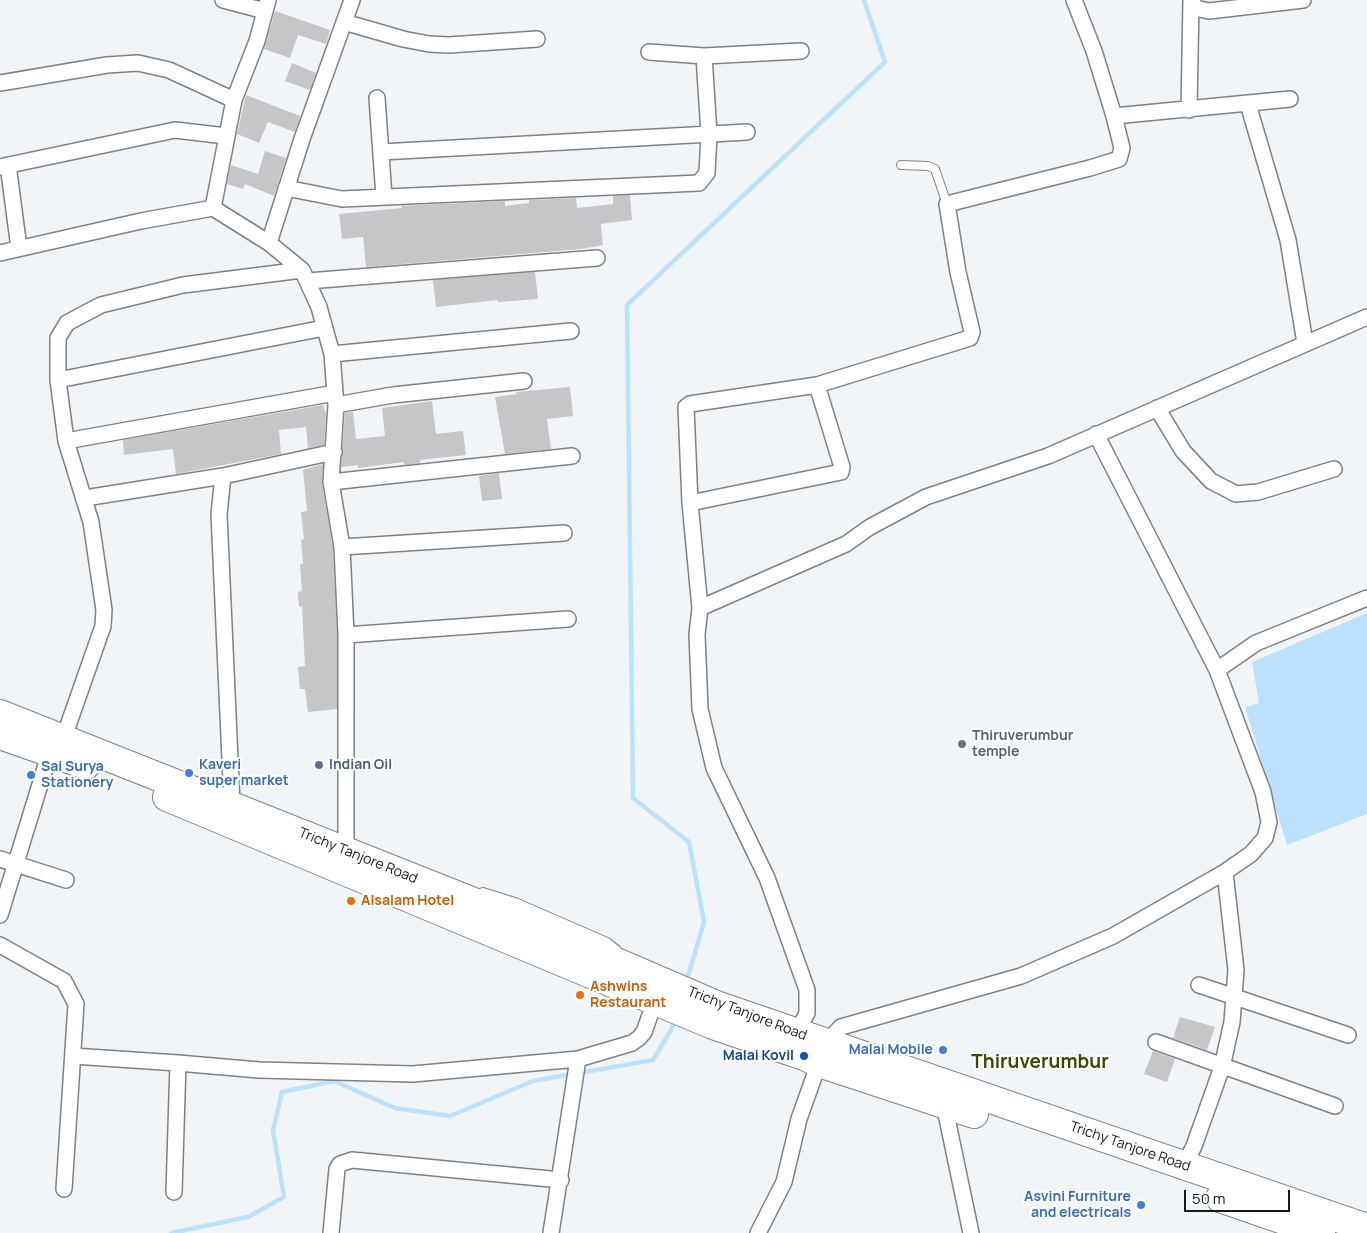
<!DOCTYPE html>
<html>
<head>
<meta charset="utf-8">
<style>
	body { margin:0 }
	#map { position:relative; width:1367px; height:1233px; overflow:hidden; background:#f2f5f8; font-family:Manrope,sans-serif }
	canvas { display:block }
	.scale { position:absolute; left:1184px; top:1190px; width:106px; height:22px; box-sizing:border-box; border:2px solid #161717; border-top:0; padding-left:6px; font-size:15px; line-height:18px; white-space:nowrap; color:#161717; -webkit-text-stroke:4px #fff; paint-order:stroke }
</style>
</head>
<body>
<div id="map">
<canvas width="1367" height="1233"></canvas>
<div class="scale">50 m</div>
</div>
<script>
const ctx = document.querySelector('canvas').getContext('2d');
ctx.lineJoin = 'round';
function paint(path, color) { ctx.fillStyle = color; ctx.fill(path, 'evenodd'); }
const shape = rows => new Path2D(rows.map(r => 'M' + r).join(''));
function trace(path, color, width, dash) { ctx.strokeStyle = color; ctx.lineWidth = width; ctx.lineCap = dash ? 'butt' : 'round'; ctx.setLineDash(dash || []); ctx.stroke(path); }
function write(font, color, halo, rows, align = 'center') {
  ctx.font = font + ' Manrope,sans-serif'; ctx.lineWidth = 4; ctx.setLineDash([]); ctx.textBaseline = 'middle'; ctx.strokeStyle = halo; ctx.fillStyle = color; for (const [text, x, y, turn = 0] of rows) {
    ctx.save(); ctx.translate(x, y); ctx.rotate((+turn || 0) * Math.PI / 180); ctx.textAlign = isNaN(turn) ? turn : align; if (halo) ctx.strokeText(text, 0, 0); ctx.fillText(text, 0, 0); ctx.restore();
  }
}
paint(shape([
	[1367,613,1367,814,1287,845,1245,707,1259,703,1252,662]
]), '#bbe1fc');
trace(shape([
	[686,983,704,922,689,842,633,798,627,305,885,62,864,0],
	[171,1233,248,1217,284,1197,273,1130,282,1092,334,1081,395,1108,450,1116,533,1081,653,1060,671,1030,675,1019]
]), '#bbe1fc', 4.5);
paint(shape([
	[275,11,330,30,326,44,298,35,290,58,264,49],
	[292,63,316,73,310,90,285,81],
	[246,95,300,116,295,132,268,122,259,143,237,134],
	[265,151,286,158,274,196,245,184,243,189,227,184,231,165,258,174],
	[630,195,632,220,601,224,603,245,581,249,366,267,363,237,342,239,339,214,402,208,401,206,505,201,505,206,529,203,529,200,576,198,577,208,613,204,613,196],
	[535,272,538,299,498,302,497,300,436,307,433,280],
	[570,387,573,416,547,419,551,449,505,454,495,397,517,394,516,392],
	[432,401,436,434,463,431,466,455,420,460,420,463,404,465,404,462,358,468,358,465,341,467,345,413,353,412,356,439,385,436,382,408],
	[323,405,326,414,324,445,308,448,306,427,279,430,281,454,176,474,173,449,124,455,123,440],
	[323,464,322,484,333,548,337,633,337,709,308,712,305,689,300,689,298,667,305,666,302,606,299,607,298,592,302,591,300,564,303,564,301,540,304,539,301,512,307,511,303,470],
	[499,473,502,499,482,501,479,476],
	[1180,1017,1215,1027,1207,1050,1173,1038],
	[1153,1051,1175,1059,1167,1082,1144,1074]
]), '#c6c5c8');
const lane = shape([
	[901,165,928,166,935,169,947,204],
	[483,892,515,902,607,942,617,950]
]);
const street = shape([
	[223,0,265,11],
	[268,0,257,41,234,100,213,208,269,243,302,270,319,307,332,354,336,405,331,482,342,547,346,635,346,851],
	[1192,0,1195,8,1209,11,1303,0],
	[344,22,403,39,429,44,449,45,537,39],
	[649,52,704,56],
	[0,83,107,65,138,63,169,70,234,100],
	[377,98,384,197],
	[1248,104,1288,240,1305,343],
	[1189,110,1191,0],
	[1114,116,1290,99],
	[381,152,747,132],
	[8,165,19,248],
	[0,167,175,130,226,136],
	[286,188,342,199,699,183,707,173,709,134,704,56,801,51],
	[269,243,302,139,352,0],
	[0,253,141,221,213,208],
	[308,281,597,258],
	[332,354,571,331],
	[58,380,324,328],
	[336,405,393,395,524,381],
	[1157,408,1183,451,1211,481,1236,494,1258,492,1334,469],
	[66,441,335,393],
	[223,476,219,514,232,804],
	[331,482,572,456],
	[85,498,223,476,334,452],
	[690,503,841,472,842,467,817,385],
	[342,547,564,533],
	[700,608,690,503,686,407,690,404,817,385,970,338,972,332,958,272,947,204,1090,168,1119,159,1122,148,1114,116,1094,51,1074,0],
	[346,635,568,619],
	[1217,670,1256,643,1367,598],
	[64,737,103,626,104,610,91,522,66,441,58,380,58,338,67,323,101,305,183,285,302,270],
	[0,859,66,880],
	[0,915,50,752],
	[0,945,64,981,76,1004,64,1189],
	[1199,985,1348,1035],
	[797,1033,807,1013,807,990,767,878,714,768,700,709,697,634,700,608,846,544,870,527,926,497,1048,456,1367,317],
	[1156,1042,1335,1106],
	[73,1056,178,1063,174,1192],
	[178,1063,259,1070,413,1074,578,1059],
	[944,1104,971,1233],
	[1184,1166,1194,1146,1222,1067,1232,1022,1236,970,1225,872],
	[331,1233,337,1169,340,1164,352,1160,561,1180],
	[551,1233,578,1059,632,1043,639,1038,644,1032,655,1001],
	[758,1233,784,1182,799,1119,826,1043,841,1027,1021,976,1113,936,1225,872,1251,854,1265,838,1269,822,1263,792,1217,670,1096,434]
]);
const highway = shape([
	[0,714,514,918,719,1006,1367,1228],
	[0,735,86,765],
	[167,797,713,1025,804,1056,819,1063,974,1114],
	[1220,1198,1321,1233]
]);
trace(lane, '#7f8184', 10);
trace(street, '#7f8184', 18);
trace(highway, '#7f8184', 30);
trace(lane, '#fff', 8);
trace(street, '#fff', 15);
trace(highway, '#fff', 28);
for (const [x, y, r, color] of [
	[962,744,5,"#6b7280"],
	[319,765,5,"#5c6f8a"],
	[189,773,5,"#3f7fe0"],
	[31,775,5,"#3f7fe0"],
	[351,901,5,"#e8710a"],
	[580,995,5,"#e8710a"],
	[943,1050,5,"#3f7fe0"],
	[804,1056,5,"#1a4fb4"],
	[1141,1205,5,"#3f7fe0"]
]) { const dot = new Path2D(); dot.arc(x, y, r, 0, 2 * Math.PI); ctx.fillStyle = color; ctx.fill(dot); trace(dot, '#fff', 2); }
write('bold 14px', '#5b616d', '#fff', [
	["Thiruverumbur",972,736],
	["temple",972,752]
], 'left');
write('bold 14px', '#366cbe', '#fff', [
	["Kaveri",199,765],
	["super market",199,781],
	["Sai Surya",41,767],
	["Stationery",41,783],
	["Malai Mobile",933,1050,"right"],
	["Asvini Furniture",1131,1197,"right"],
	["and electricals",1131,1213,"right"]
], 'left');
write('bold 14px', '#4e5e75', '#fff', [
	["Indian Oil",329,765]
], 'left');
write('14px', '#161717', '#fff', [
	["Trichy Tanjore Road",358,856,22],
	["Trichy Tanjore Road",747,1014,21],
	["Trichy Tanjore Road",1130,1147,19]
]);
write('bold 14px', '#c56008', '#fff', [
	["Alsalam Hotel",361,901],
	["Ashwins",590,987],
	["Restaurant",590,1003]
], 'left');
write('bold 14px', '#164399', '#fff', [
	["Malai Kovil",794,1056]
], 'right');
write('bold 19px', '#414403', '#fff', [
	["Thiruverumbur",1040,1063]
]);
</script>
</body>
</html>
